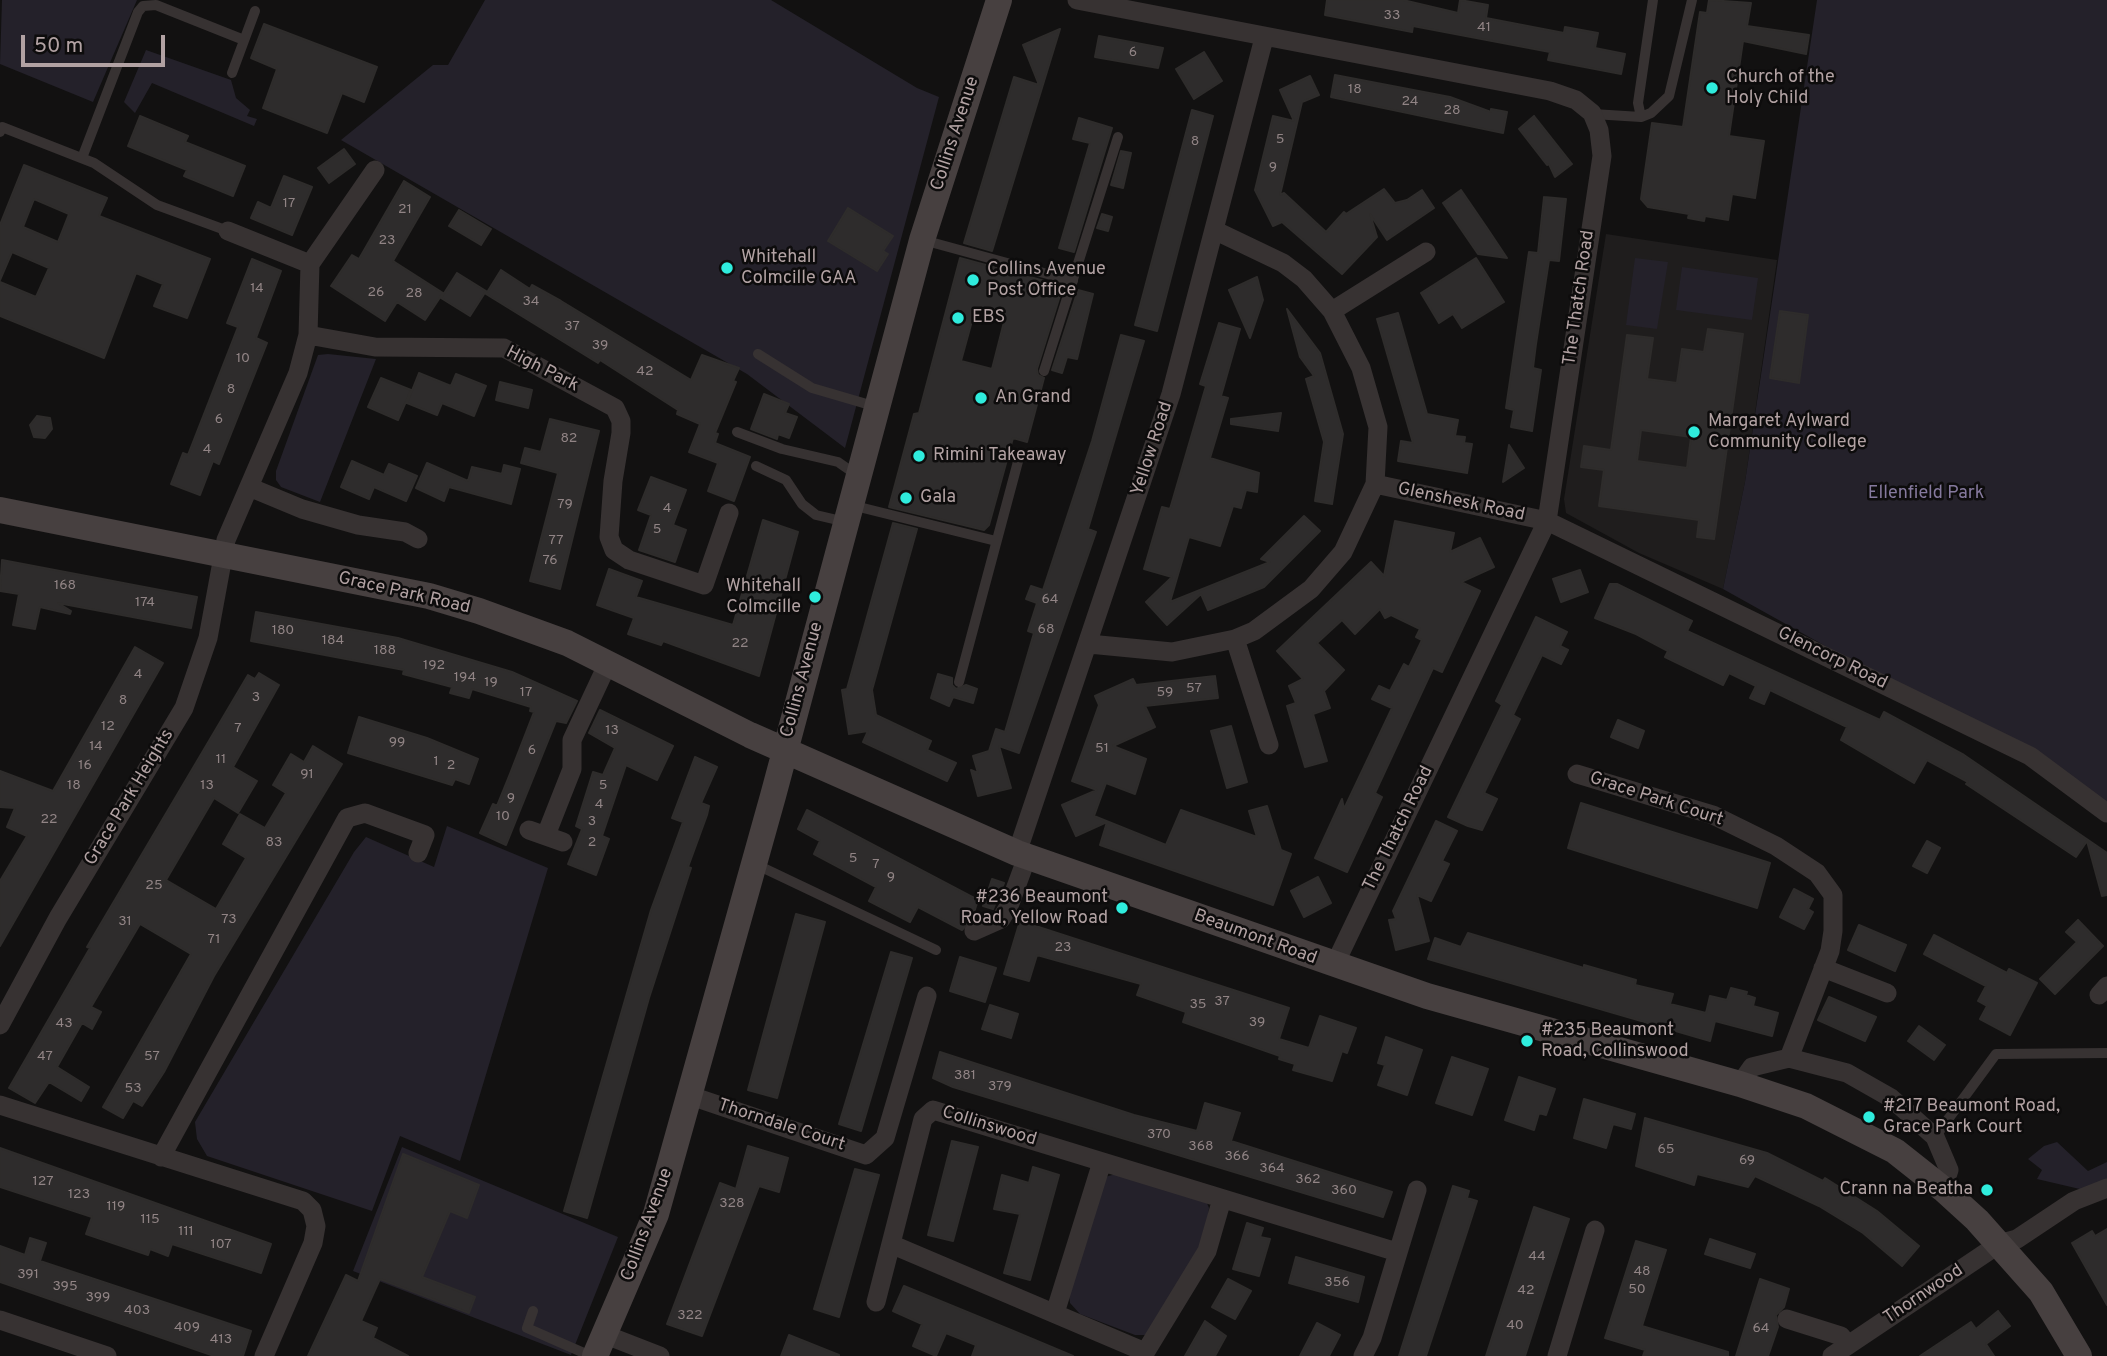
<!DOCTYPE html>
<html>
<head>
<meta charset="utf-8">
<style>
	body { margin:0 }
	#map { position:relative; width:2107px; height:1356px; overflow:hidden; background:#121111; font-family:Overpass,sans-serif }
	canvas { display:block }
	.scale { position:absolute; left:21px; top:35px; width:144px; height:32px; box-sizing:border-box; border:4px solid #b2a2a3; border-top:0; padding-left:9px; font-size:21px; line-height:24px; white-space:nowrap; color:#b2a2a3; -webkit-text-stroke:5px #0d0c0c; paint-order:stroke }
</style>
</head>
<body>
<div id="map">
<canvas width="2107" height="1356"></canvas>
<div class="scale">50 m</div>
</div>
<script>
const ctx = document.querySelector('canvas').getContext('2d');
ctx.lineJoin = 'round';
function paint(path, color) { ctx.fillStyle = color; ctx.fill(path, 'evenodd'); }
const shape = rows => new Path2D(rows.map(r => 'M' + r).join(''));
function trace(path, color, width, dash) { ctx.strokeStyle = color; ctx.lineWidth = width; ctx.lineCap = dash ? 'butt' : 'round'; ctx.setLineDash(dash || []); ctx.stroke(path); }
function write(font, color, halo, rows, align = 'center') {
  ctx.font = font + ' Overpass,sans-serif'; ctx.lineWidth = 5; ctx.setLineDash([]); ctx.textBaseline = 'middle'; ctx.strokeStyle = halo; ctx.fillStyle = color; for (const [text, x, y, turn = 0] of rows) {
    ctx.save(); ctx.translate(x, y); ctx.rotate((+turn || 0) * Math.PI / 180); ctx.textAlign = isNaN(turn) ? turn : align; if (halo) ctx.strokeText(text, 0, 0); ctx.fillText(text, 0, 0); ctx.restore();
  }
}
paint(shape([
	[1606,234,1777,260,1745,482,1723,589,1639,553,1566,513,1564,499]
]), '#1f1d1d');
paint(shape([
	[2,0,137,0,93,102,0,64],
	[485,0,771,0,917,88,939,97,845,448,747,374,341,140,433,65,448,65],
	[1817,0,2107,0,2107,803,1723,589,1745,482],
	[146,50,231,80,236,98,250,110,247,116,257,119,254,126,152,83,135,113,124,102],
	[1635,258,1668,262,1657,329,1626,325],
	[1682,267,1758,278,1752,320,1676,310],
	[328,354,376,359,320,502,281,487,276,480,276,471,318,355],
	[447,826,548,868,460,1161,400,1136,372,1211,207,1156,197,1139,195,1122,354,852,366,837,434,867],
	[2057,1142,2088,1171,2107,1162,2107,1181,2084,1190,2037,1179,2042,1170,2028,1159,2044,1146],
	[402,1147,618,1237,571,1355,353,1271],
	[1116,1174,1207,1203,1209,1208,1206,1236,1149,1335,1135,1335,1080,1314,1070,1303,1069,1295,1101,1178]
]), '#24212a');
const building = shape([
	[1327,0,1403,0,1458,13,1460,0,1488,5,1486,18,1564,33,1565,27,1598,33,1595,48,1625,54,1621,74,1548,60,1550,52,1413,26,1412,32,1325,15,1327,0],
	[1709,0,1751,3,1747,26,1809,35,1806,54,1743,41,1729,136,1764,141,1755,198,1732,194,1728,220,1705,216,1704,221,1688,218,1689,214,1648,207,1641,199,1652,123,1683,127,1700,12,1707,13,1709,0],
	[264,24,377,67,364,102,342,93,327,133,263,108,277,69,251,58,264,24],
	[1060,29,992,251,964,243,1014,77,1039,85,1023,45,1060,29],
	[1099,36,1163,48,1158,68,1095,57,1099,36],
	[1204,52,1222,81,1194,99,1176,69,1204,52],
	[1335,75,1450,97,1491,112,1491,109,1507,112,1503,133,1331,97,1335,75],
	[1310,76,1319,95,1302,102,1280,195,1284,193,1326,232,1344,212,1346,214,1384,189,1395,203,1407,200,1422,190,1434,208,1387,240,1370,214,1377,237,1342,274,1282,222,1273,226,1255,190,1273,116,1294,121,1280,90,1310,76],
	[1192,110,1213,116,1157,331,1135,325,1192,110],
	[140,116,188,136,185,142,245,166,233,196,184,176,187,170,128,146,140,116],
	[1534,116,1572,164,1555,177,1549,164,1547,165,1519,129,1534,116],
	[1079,118,1112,128,1074,252,1059,248,1090,143,1073,139,1079,118],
	[344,149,355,164,329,183,318,168,344,149],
	[1121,151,1131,153,1123,188,1111,185,1121,151],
	[24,165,107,198,99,216,210,259,187,318,154,306,163,284,136,273,104,358,0,316,0,282,36,297,49,268,12,252,0,280,0,225,24,165],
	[34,199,69,214,58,242,23,227,34,199],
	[284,176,312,187,292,235,251,218,258,202,271,208,284,176],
	[404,181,430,197,393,261,443,293,425,320,397,302,385,321,331,286,352,255,359,259,404,181],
	[1461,190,1487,228,1507,258,1478,254,1443,203,1461,190],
	[1544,197,1566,199,1559,261,1549,260,1536,344,1533,368,1541,370,1532,431,1511,427,1514,410,1506,408,1529,252,1538,253,1544,197],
	[848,208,893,236,883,251,888,254,877,271,828,241,848,208],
	[459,210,491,229,481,245,449,226,459,210],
	[1102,214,1112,217,1108,231,1097,228,1102,214],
	[960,258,1063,286,1037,369,1038,375,1044,378,1027,442,1013,438,989,525,984,530,889,507,914,414,919,413,960,258],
	[975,310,1005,318,992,369,961,361,975,310],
	[1476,258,1504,302,1462,328,1453,314,1439,323,1421,293,1476,258],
	[252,259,281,271,256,338,267,343,219,464,213,461,200,495,171,484,183,453,188,455,238,327,227,323,252,259],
	[501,270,530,289,532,285,561,301,691,380,702,355,739,368,733,381,736,382,715,433,718,434,715,443,750,457,734,501,708,491,718,463,689,452,700,424,677,414,678,410,600,360,598,363,486,294,501,270],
	[457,273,486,291,470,316,441,298,457,273],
	[1257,277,1263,300,1250,338,1229,290,1257,277],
	[1078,290,1093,294,1077,359,1067,357,1062,373,1052,370,1078,290],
	[1287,309,1320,353,1343,434,1332,504,1315,501,1324,442,1306,379,1314,376,1300,357,1287,309],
	[1780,311,1808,315,1799,383,1770,378,1780,311],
	[1398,313,1427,414,1458,420,1455,436,1465,437,1464,443,1472,444,1467,473,1398,461,1401,441,1413,443,1377,319,1398,313],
	[1219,323,1240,329,1221,396,1228,398,1210,458,1259,473,1257,492,1246,490,1241,508,1233,506,1220,546,1189,537,1170,602,1270,562,1261,559,1304,516,1320,531,1264,587,1208,610,1201,594,1167,625,1146,602,1172,577,1144,569,1162,507,1170,509,1206,386,1200,384,1219,323],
	[1708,329,1743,334,1714,539,1697,537,1699,520,1599,506,1604,470,1581,467,1584,446,1611,450,1627,335,1653,338,1647,379,1677,383,1682,349,1704,352,1708,329],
	[1641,430,1691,437,1687,468,1637,461,1641,430],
	[1121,335,1144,341,1088,529,1096,532,1019,753,999,746,1011,788,978,796,971,770,978,773,973,756,989,751,996,729,1005,732,1034,633,1028,631,1037,603,1026,599,1031,586,1043,590,1092,441,1121,335],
	[419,373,451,386,456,374,486,386,474,416,442,403,437,415,407,403,419,373],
	[381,378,411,390,398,420,368,407,381,378],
	[500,382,532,390,528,408,496,400,500,382],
	[764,394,789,404,785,413,797,417,789,438,778,434,777,439,751,429,764,394],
	[1281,413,1278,431,1231,424,1231,419,1281,413],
	[37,416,50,418,52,429,45,438,34,437,30,425,37,416],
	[550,419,599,431,560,589,530,581,558,473,521,463,525,448,541,452,550,419],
	[1509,445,1524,468,1503,482,1509,445],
	[352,461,384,475,389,464,417,476,406,501,374,487,369,499,341,487,352,461],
	[427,463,468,481,472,467,502,474,504,465,520,469,511,504,449,487,444,501,416,488,427,463],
	[651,477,686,490,673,525,686,530,675,562,639,550,651,515,638,510,651,477],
	[763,520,798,532,759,676,663,641,661,645,628,634,634,618,597,605,609,569,642,581,636,597,733,625,763,520],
	[1395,521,1454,533,1450,552,1480,538,1494,567,1461,582,1480,591,1442,672,1433,668,1375,793,1382,797,1347,872,1315,858,1342,799,1344,809,1392,708,1372,699,1379,686,1390,691,1404,664,1409,667,1422,640,1416,637,1420,629,1391,615,1385,618,1380,609,1355,634,1342,620,1317,643,1344,670,1324,691,1330,708,1313,714,1327,761,1305,767,1287,706,1296,703,1289,686,1303,679,1277,651,1371,562,1384,576,1395,521],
	[893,523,917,529,872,690,876,715,931,741,927,750,956,763,947,781,863,742,868,731,849,734,842,690,847,689,893,523],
	[2,560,197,597,191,628,58,603,71,611,70,614,40,607,35,629,13,625,19,594,0,591,2,560],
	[1580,570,1588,592,1561,602,1553,579,1580,570],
	[1610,584,1617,584,1692,621,1687,631,1880,720,1884,712,1964,755,2107,853,2107,895,2102,896,2087,841,2076,857,1966,784,1968,782,1927,760,1914,783,1841,740,1847,727,1770,690,1764,704,1750,698,1756,686,1729,673,1723,685,1665,657,1668,651,1636,634,1595,618,1610,584],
	[256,612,398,638,512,672,577,701,566,723,556,721,506,845,480,833,493,804,497,806,510,774,534,712,530,711,531,707,472,689,469,698,450,693,452,687,403,674,404,670,251,641,256,612],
	[1536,617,1567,632,1560,646,1568,650,1561,664,1542,655,1513,715,1520,719,1484,793,1497,799,1482,830,1468,826,1448,817,1502,705,1496,701,1536,617],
	[135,647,163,663,0,946,0,881,27,836,7,827,15,808,0,807,0,771,53,791,135,647],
	[259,673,279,685,233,767,257,781,238,813,214,798,166,880,216,909,246,858,223,844,240,814,265,828,286,793,273,785,291,754,304,762,313,746,342,764,214,976,164,1072,142,1106,133,1101,123,1118,103,1107,191,954,140,924,91,1007,101,1012,92,1029,82,1023,57,1067,89,1087,81,1101,49,1082,35,1103,9,1088,90,948,87,947,248,675,255,679,259,673],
	[938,674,952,678,952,685,956,689,966,685,977,689,973,703,953,697,949,706,931,698,938,674],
	[1215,676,1218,698,1145,706,1155,727,1113,746,1146,759,1135,794,1106,783,1094,816,1166,845,1181,810,1257,837,1249,811,1267,806,1281,850,1291,854,1273,905,1100,845,1107,822,1076,836,1062,805,1097,790,1072,781,1099,705,1095,696,1133,679,1136,685,1215,676],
	[600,710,673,746,657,780,626,765,602,836,609,839,596,875,568,864,582,829,576,826,593,772,603,775,615,748,589,733,600,710],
	[359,717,427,738,478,759,469,784,455,779,452,785,348,753,359,717],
	[1618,720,1644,731,1638,748,1611,737,1618,720],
	[1231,726,1247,782,1227,788,1211,731,1231,726],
	[695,757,717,767,701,803,709,806,707,815,688,867,691,868,649,998,587,1218,564,1211,651,910,683,822,672,818,695,757],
	[1581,803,1770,863,1757,908,1568,848,1581,803],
	[807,810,978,900,972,919,962,930,918,907,910,922,869,901,876,887,814,854,820,841,798,829,807,810],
	[1436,821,1457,831,1442,861,1449,864,1431,901,1417,895,1429,941,1396,950,1389,920,1396,919,1393,911,1436,821],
	[1927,841,1940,848,1927,873,1913,866,1927,841],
	[1318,877,1331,903,1304,917,1291,891,1318,877],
	[992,879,1004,883,993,909,983,906,992,879],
	[1794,889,1813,899,1808,909,1813,912,1804,929,1780,917,1794,889],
	[796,914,825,922,777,1098,748,1090,796,914],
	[2078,920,2103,946,2055,994,2040,979,2077,942,2066,932,2078,920],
	[1020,921,1289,1008,1279,1039,1309,1048,1320,1016,1356,1028,1347,1053,1342,1051,1332,1081,1293,1070,1295,1064,1279,1059,1280,1056,1183,1022,1186,1012,1137,995,1141,984,1037,955,1029,981,1004,974,1020,921],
	[1859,925,1906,945,1895,971,1848,950,1859,925],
	[1468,933,1584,968,1584,965,1636,980,1635,985,1673,994,1670,1004,1706,1013,1710,996,1727,1000,1731,988,1747,992,1746,995,1755,998,1753,1006,1778,1013,1772,1036,1715,1021,1710,1041,1428,959,1435,938,1461,947,1468,933],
	[1934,935,2007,973,2009,969,2037,983,2010,1035,1980,1019,1987,1006,1978,1001,1986,986,1924,954,1934,935],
	[891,952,912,958,861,1131,839,1124,891,952],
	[960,957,996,968,985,1002,950,991,960,957],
	[1829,997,1876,1017,1865,1041,1818,1020,1829,997],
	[990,1005,1018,1014,1011,1038,982,1029,990,1005],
	[1919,1026,1945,1045,1934,1060,1908,1041,1919,1026],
	[1386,1037,1422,1050,1407,1095,1378,1085,1385,1065,1378,1063,1386,1037],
	[940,1052,1134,1115,1197,1131,1205,1103,1240,1113,1231,1141,1392,1192,1383,1217,953,1087,933,1078,940,1052],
	[1452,1057,1488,1069,1472,1115,1436,1103,1452,1057],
	[1519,1077,1555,1089,1546,1115,1539,1113,1534,1130,1505,1120,1519,1077],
	[1584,1099,1635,1114,1631,1129,1613,1124,1606,1148,1574,1138,1584,1099],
	[1645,1118,1767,1153,1823,1181,1825,1178,1877,1211,1919,1246,1902,1266,1863,1233,1819,1206,1755,1176,1748,1187,1697,1174,1694,1185,1636,1166,1645,1118],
	[952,1141,978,1147,953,1241,928,1235,952,1141],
	[748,1146,788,1158,779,1192,759,1186,702,1336,667,1324,720,1183,736,1189,748,1146],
	[0,1148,271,1244,261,1273,172,1244,168,1256,150,1249,148,1255,86,1234,92,1217,0,1187,0,1148],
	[403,1154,479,1185,467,1218,450,1211,422,1277,475,1297,469,1313,380,1279,361,1321,377,1328,373,1338,408,1356,308,1356,346,1275,358,1281,403,1154],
	[1033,1167,1059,1175,1030,1280,1004,1273,1020,1214,994,1209,1002,1175,1029,1183,1033,1167],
	[855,1169,879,1175,839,1317,814,1309,855,1169],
	[1453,1186,1469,1191,1467,1198,1477,1201,1467,1232,1426,1356,1399,1356,1453,1186],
	[1534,1207,1569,1219,1541,1306,1525,1356,1486,1356,1534,1207],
	[1247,1223,1263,1228,1260,1237,1270,1239,1259,1276,1233,1269,1247,1223],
	[2107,1229,2107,1305,2072,1243,2092,1231,2095,1236,2107,1229],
	[30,1238,46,1243,40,1261,251,1331,243,1356,214,1356,0,1282,0,1246,25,1255,30,1238],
	[1710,1239,1755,1254,1750,1268,1705,1254,1710,1239],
	[1636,1241,1666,1250,1642,1326,1728,1352,1728,1356,1643,1356,1645,1350,1605,1338,1636,1241],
	[1296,1257,1364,1277,1358,1302,1289,1283,1296,1257],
	[1228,1279,1251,1291,1235,1319,1212,1307,1228,1279],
	[1760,1279,1789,1289,1784,1307,1776,1315,1778,1327,1768,1356,1736,1356,1760,1279],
	[904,1286,1011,1330,1073,1356,972,1356,976,1345,946,1333,936,1356,913,1346,922,1324,893,1311,904,1286],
	[1998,1311,2010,1326,1986,1344,1994,1356,1920,1356,1971,1322,1976,1329,1998,1311],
	[1205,1321,1226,1336,1215,1356,1185,1356,1205,1321],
	[1317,1323,1340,1335,1329,1356,1300,1356,1317,1323],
	[789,1335,839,1355,839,1356,781,1356,789,1335]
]);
paint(building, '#2e2c2c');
trace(building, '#2e2c2b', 2);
trace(shape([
	[232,73,255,11],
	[1593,114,1641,117,1638,103,1653,0],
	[1641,117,1651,113,1669,96,1692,0],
	[0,132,2,127,94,163,157,205,228,231],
	[82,158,138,12,143,6,156,5,244,40],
	[923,240,1073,281],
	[758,354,812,388,877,407],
	[1044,371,1118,137],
	[737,432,782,449,838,462,858,476],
	[756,466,786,480,802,504,816,515,846,522],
	[851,505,996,541],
	[959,682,1020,454],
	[755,864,936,950],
	[1935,1137,1996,1054,2107,1053],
	[533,1311,527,1328,591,1356]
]), '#373232', 10);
trace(shape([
	[1077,0,1550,91,1576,100,1592,113,1599,130,1602,156,1547,521,1334,966],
	[228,231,310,264],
	[1332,311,1426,252],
	[308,335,375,347,504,348,615,408,621,421,621,433,613,481,609,537,614,550,629,560,704,585,729,513],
	[1375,484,1547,521,2030,756,2107,813],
	[249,487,302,509,358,525,405,532,418,539],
	[1235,639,1269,745],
	[1089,644,1172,652,1235,639,1254,631,1311,589,1343,552,1375,484,1378,427,1361,368,1332,311,1304,279,1283,263,1214,230],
	[1577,774,1713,815,1776,846,1817,873,1833,895,1833,931,1830,951,1789,1058],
	[529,830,563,842],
	[546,835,572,769,572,740,608,663],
	[1017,853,1171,394,1264,38],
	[974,931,1001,919,1009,906,1027,857],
	[1823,968,1887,993],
	[2099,995,2107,986],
	[0,1025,58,918,184,708,208,638,226,540,298,373,308,335,310,264,375,170],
	[1740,1084,1752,1067,1789,1058,1847,1073,1891,1098,1935,1137,1949,1170,1943,1189],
	[691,1096,866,1155,885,1138,927,996],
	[0,1105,303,1201,312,1210,316,1226,313,1243,264,1356],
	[161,1157,347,818,365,813,425,835,418,853],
	[893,1245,1145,1352],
	[876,1302,923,1119,933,1110,1397,1252],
	[1055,1313,1102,1162],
	[1787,1319,1841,1336,1848,1345],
	[0,1320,107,1356],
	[606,1335,660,1356],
	[1143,1356,1207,1251,1222,1199],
	[1363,1356,1372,1338,1417,1190],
	[1557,1356,1595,1230],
	[1832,1356,1999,1244,2017,1239,2074,1201,2107,1188]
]), '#373232', 19);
trace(shape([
	[0,510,429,596,479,611,567,643,750,735,1017,853,1427,996,1740,1084,1806,1106,1895,1151,1943,1189,1977,1220,2041,1292,2079,1356],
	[595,1356,656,1214,773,796,922,240,999,0]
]), '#474040', 26);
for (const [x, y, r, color] of [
	[1712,88,7,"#2fecdd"],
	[727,268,7,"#2fecdd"],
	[973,280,7,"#2fecdd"],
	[958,318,7,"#2fecdd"],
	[981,398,7,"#2fecdd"],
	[1694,432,7,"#2fecdd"],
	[919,456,7,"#2fecdd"],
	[906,498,7,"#2fecdd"],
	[815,597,7,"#2fecdd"],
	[1122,908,7,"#2fecdd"],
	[1527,1041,7,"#2fecdd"],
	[1869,1117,7,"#2fecdd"],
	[1987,1190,7,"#2fecdd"]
]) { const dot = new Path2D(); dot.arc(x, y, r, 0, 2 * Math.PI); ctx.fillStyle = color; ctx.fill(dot); trace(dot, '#0d0c0c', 2.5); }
write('14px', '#918485', null, [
	["33",1392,16],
	["41",1484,28],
	["6",1133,53],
	["18",1355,90],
	["24",1410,102],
	["28",1452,111],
	["5",1280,140],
	["8",1195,142],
	["9",1273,168],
	["17",289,204],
	["21",405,210],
	["23",387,241],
	["14",257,289],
	["26",376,293],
	["28",414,294],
	["34",531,302],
	["37",572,327],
	["39",600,346],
	["10",243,359],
	["42",645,372],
	["8",231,390],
	["6",219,420],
	["82",569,439],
	["4",207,450],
	["79",565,505],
	["4",667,509],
	["5",657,530],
	["77",556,541],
	["76",550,561],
	["168",65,586],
	["64",1050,600],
	["174",145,603],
	["68",1046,630],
	["180",283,631],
	["184",333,641],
	["22",740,644],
	["188",385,651],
	["192",434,666],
	["4",138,675],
	["194",465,678],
	["19",491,683],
	["57",1194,689],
	["17",526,693],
	["59",1165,693],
	["3",256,698],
	["8",123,701],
	["12",108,727],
	["7",238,729],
	["13",612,731],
	["99",397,743],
	["14",96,747],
	["51",1102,749],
	["6",532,751],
	["11",221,760],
	["1",436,762],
	["16",85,766],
	["2",451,766],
	["91",307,775],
	["18",74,786],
	["13",207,786],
	["5",603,786],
	["9",511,799],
	["4",599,805],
	["10",503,817],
	["22",49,820],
	["3",592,822],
	["83",274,843],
	["2",592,843],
	["5",853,859],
	["7",876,865],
	["9",891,878],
	["25",154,886],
	["73",229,920],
	["31",125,922],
	["71",214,940],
	["23",1063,948],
	["37",1222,1002],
	["35",1198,1005],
	["39",1257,1023],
	["43",64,1024],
	["47",45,1057],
	["57",152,1057],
	["381",965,1076],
	["379",1000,1087],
	["53",133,1089],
	["370",1159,1135],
	["368",1201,1147],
	["65",1666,1150],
	["366",1237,1157],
	["69",1747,1161],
	["364",1272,1169],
	["362",1308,1180],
	["127",43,1182],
	["360",1344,1191],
	["123",79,1195],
	["328",732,1204],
	["119",116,1207],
	["115",150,1220],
	["111",186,1232],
	["107",221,1245],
	["44",1537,1257],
	["48",1642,1272],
	["391",28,1275],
	["356",1337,1283],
	["395",65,1287],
	["50",1637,1290],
	["42",1526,1291],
	["399",98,1298],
	["403",137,1311],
	["322",690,1316],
	["40",1515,1326],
	["409",187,1328],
	["64",1761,1329],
	["413",221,1340]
]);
write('18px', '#b2a2a3', '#0d0c0c', [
	["Church of the",1726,78],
	["Holy Child",1726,99],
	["Whitehall",741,258],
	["Colmcille GAA",741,279],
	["Collins Avenue",987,270],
	["Post Office",987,291],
	["EBS",972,318],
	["An Grand",995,398],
	["Margaret Aylward",1708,422],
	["Community College",1708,443],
	["Rimini Takeaway",933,456],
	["Gala",920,498],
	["Whitehall",801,587,"right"],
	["Colmcille",801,608,"right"],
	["#236 Beaumont",1108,898,"right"],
	["Road, Yellow Road",1108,919,"right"],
	["#235 Beaumont",1541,1031],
	["Road, Collinswood",1541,1052],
	["#217 Beaumont Road,",1883,1107],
	["Grace Park Court",1883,1128],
	["Crann na Beatha",1973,1190,"right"]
], 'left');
write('18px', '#b2a2a3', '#0d0c0c', [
	["Collins Avenue",956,134,-72],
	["The Thatch Road",1580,298,-82],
	["High Park",542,370,27],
	["Yellow Road",1153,449,-72],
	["Glenshesk Road",1461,503,12],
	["Grace Park Road",404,594,13],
	["Glencorp Road",1832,659,26],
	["Collins Avenue",803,680,-75],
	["Grace Park Heights",130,798,-59],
	["Grace Park Court",1656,800,18],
	["The Thatch Road",1399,829,-64],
	["Beaumont Road",1255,938,20],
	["Thorndale Court",781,1126,18],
	["Collinswood",989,1127,17],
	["Collins Avenue",648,1225,-70],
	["Thornwood",1924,1295,-34]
]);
write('18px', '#85799d', '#0d0c0c', [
	["Ellenfield Park",1926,494]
]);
</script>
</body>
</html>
